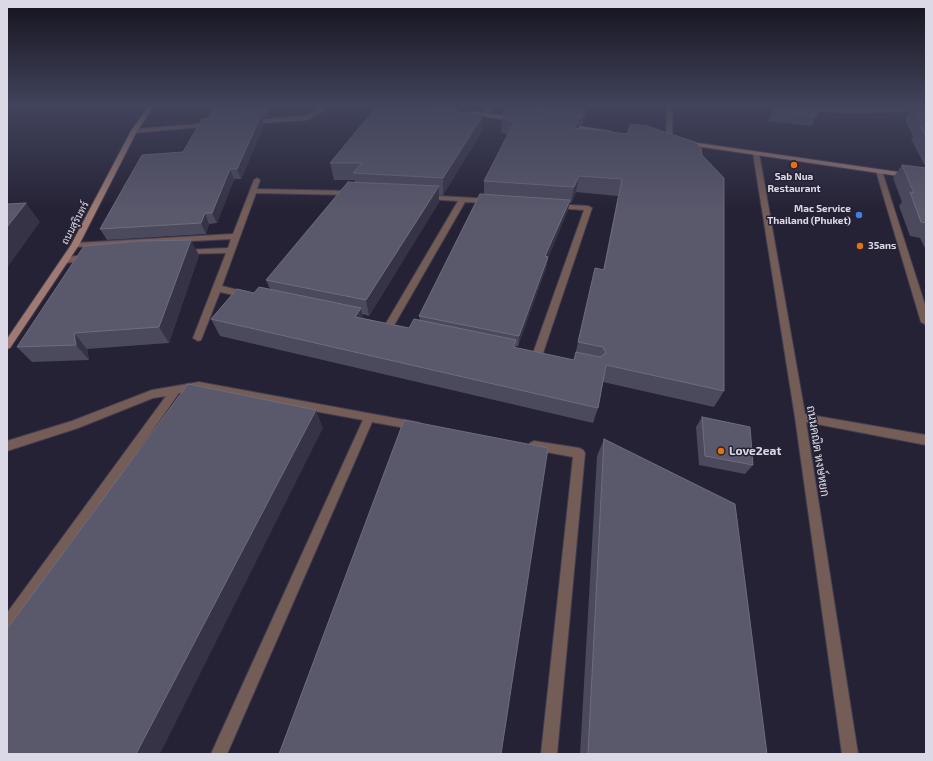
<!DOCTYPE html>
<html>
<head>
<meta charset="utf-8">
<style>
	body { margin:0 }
	#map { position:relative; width:933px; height:761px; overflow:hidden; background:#262235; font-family:"Exo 2",sans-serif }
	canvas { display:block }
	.frame { position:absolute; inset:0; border:8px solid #dbd9e5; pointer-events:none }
</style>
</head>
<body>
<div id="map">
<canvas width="933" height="761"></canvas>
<div class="frame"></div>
</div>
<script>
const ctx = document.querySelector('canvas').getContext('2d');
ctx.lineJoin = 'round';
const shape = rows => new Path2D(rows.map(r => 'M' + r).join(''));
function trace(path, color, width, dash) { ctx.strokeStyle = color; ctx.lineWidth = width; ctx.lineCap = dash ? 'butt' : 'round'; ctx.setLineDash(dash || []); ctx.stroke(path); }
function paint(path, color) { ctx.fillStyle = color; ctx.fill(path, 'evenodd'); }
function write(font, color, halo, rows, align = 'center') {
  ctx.font = font + ' "Exo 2",Sarabun,sans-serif'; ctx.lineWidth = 3; ctx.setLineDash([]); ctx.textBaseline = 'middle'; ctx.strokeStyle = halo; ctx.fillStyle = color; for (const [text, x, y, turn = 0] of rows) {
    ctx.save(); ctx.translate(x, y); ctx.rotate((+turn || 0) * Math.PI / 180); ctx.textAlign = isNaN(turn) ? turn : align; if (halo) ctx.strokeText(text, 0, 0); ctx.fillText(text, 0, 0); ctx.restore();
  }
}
const lane = shape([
	[326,105,333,105,307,120,249,124,246,122,249,120,306,116,326,105],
	[211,123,214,125,213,126,134,133,131,131,134,129,211,123],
	[199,382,416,422,420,423,421,426,420,429,416,430,372,422,227,754,211,754,363,420,199,390,179,393,12,630,7,632,7,613,166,396,153,398,78,428,7,451,7,441,72,421,152,390,199,382],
	[534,441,579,448,583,450,585,453,557,754,541,754,573,457,530,449,528,446,530,443,534,441]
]);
const street = shape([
	[487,105,493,105,489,115,486,117,483,115,487,105],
	[667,105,673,105,672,141,669,143,666,141,667,105],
	[767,105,786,105,791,107,788,109,767,105],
	[806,107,851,109,910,107,926,109,926,113,910,111,851,113,804,110,803,109,806,107],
	[756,151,759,153,805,414,926,435,926,445,806,422,858,754,842,754,795,417,753,153,756,151],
	[877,170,882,171,926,308,926,325,921,322,876,171,877,170],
	[257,178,260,180,257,189,353,191,357,193,353,195,256,193,222,286,250,293,251,295,247,298,220,292,201,340,198,341,193,338,226,253,184,254,180,252,184,250,228,248,231,239,75,247,71,245,75,243,233,234,254,180,257,178],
	[424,195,490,199,494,201,490,203,465,202,393,327,390,328,385,325,458,201,427,199,424,199,424,195],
	[553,204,588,206,592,208,542,356,537,360,532,356,584,210,556,208,552,206,553,204],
	[88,255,92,258,91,260,65,263,61,260,65,257,88,255]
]);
const secondary = shape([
	[149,105,155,105,137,131,79,245,10,348,7,349,7,339,71,245,131,131,149,105],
	[405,105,422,105,455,109,458,111,455,113,408,107,405,105],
	[471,111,514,117,517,119,514,121,469,114,468,113,471,111],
	[566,124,611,131,614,133,611,135,564,127,563,126,566,124],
	[684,141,926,176,926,180,682,144,681,143,684,141]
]);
trace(lane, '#433f51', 2);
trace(street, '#433f51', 2);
trace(secondary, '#433f51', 2);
paint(lane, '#745c57');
paint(street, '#745c57');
paint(secondary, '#a07a72');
paint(shape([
	[272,105,267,117,262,118,264,125,241,179,234,179,217,223,209,224,206,234,107,240,100,229,183,152,209,119,209,117],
	[509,106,586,111,584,121,581,126,579,126,579,129,627,134,630,124,724,391,714,407,603,382,598,408,593,423,220,336,211,319,254,293,270,289,266,280,355,182,355,180,334,180,330,163,482,131,443,195,439,195,439,202,369,316,362,314,363,318,409,328,420,320,419,316,484,194,484,181,507,135,501,132,502,117,509,107],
	[576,192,618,196,603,270,591,285,574,360,515,348,516,346,518,346,546,268,548,258,568,210,569,203,571,203],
	[913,106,926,108,926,250,920,238,910,236,899,206,902,202,893,178,902,165,926,168,911,139,913,137,905,119],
	[773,111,816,116,811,126,768,121],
	[199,255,169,343,87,349,89,360,32,362,17,347],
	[702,417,753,465,745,474,699,465,696,427],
	[604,439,767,754,580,754,597,456]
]), '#4b495c');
paint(shape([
	[269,105,272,105,267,117,266,112],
	[586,111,584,121,581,126,583,116],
	[261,115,264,125,241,179,237,169],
	[483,115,482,131,443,195,443,178],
	[581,117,578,132,574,128],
	[230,169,234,179,217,223,212,213],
	[579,176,576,192,571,203,574,187],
	[439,186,439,202,369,316,366,300],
	[570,200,568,210,548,258,546,268,518,346,519,336,545,256],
	[26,203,40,222,7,268,7,227],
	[205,213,209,224,206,234,201,223],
	[191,240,199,255,169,343,159,327],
	[361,308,364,324,355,317],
	[74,333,87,349,89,360,76,345],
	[316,410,323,428,160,754,136,754]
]), '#363346');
const building = shape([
	[215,105,269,105,266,112,209,117,215,105],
	[378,105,405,105,483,115,443,178,353,173,362,163,330,163,378,105],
	[509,105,567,105,586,111,583,116,509,106,509,105],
	[776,105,821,105,816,116,773,111,776,105],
	[913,106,926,108,926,137,920,126,924,127,913,106],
	[506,107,581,117,574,128,628,134,630,124,647,126,695,142,701,148,702,155,724,178,724,391,606,365,598,408,211,319,237,289,254,293,259,287,361,308,355,317,409,328,414,319,516,340,513,347,574,360,576,352,600,357,606,353,603,347,578,342,595,268,604,270,622,179,579,176,574,187,484,181,514,123,502,117,506,107],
	[261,115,237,169,230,169,212,213,205,213,201,223,100,229,142,155,183,152,202,119,261,115],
	[902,165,926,168,926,223,921,222,910,192,914,193,902,165],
	[348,182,439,186,366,300,266,280,348,182],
	[480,194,570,200,545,256,548,257,519,336,419,316,480,194],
	[26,203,7,227,7,204,26,203],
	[191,240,159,327,74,333,76,345,17,347,84,246,140,241,191,240],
	[188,384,316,410,136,754,7,754,7,629,188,384],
	[702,417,750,427,753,465,705,456,702,417],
	[404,420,548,448,501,754,279,754,404,420],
	[604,439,735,504,767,754,588,754,604,439]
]);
paint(building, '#5a586b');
trace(building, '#6e6c7e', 1);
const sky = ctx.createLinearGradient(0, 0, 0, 212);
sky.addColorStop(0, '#15131d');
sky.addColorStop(0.5, '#41445c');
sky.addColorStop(1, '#41445c00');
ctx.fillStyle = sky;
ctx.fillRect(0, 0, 933, 212);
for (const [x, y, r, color] of [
	[794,165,4,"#e8710a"],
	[859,215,4,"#3f7fe0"],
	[860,246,4,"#e8710a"],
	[721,451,4,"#e8710a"]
]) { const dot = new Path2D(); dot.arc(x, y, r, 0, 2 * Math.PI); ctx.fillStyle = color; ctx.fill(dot); trace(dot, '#262235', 1.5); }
write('bold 10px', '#dbd9e5', '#262235', [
	["Sab Nua",794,177],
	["Restaurant",794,189],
	["Mac Service",851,209,"right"],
	["Thailand (Phuket)",851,221,"right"],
	["35ans",868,246,"left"]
]);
write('10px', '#dbd9e5', '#262235', [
	["ถนนสุรินทร์",75,223,-62]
]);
write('bold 12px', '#dbd9e5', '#262235', [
	["Love2eat",729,451]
], 'left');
write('12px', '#dbd9e5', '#262235', [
	["ถนนคณิต หงษ์หยก",818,451,81]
]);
</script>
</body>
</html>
